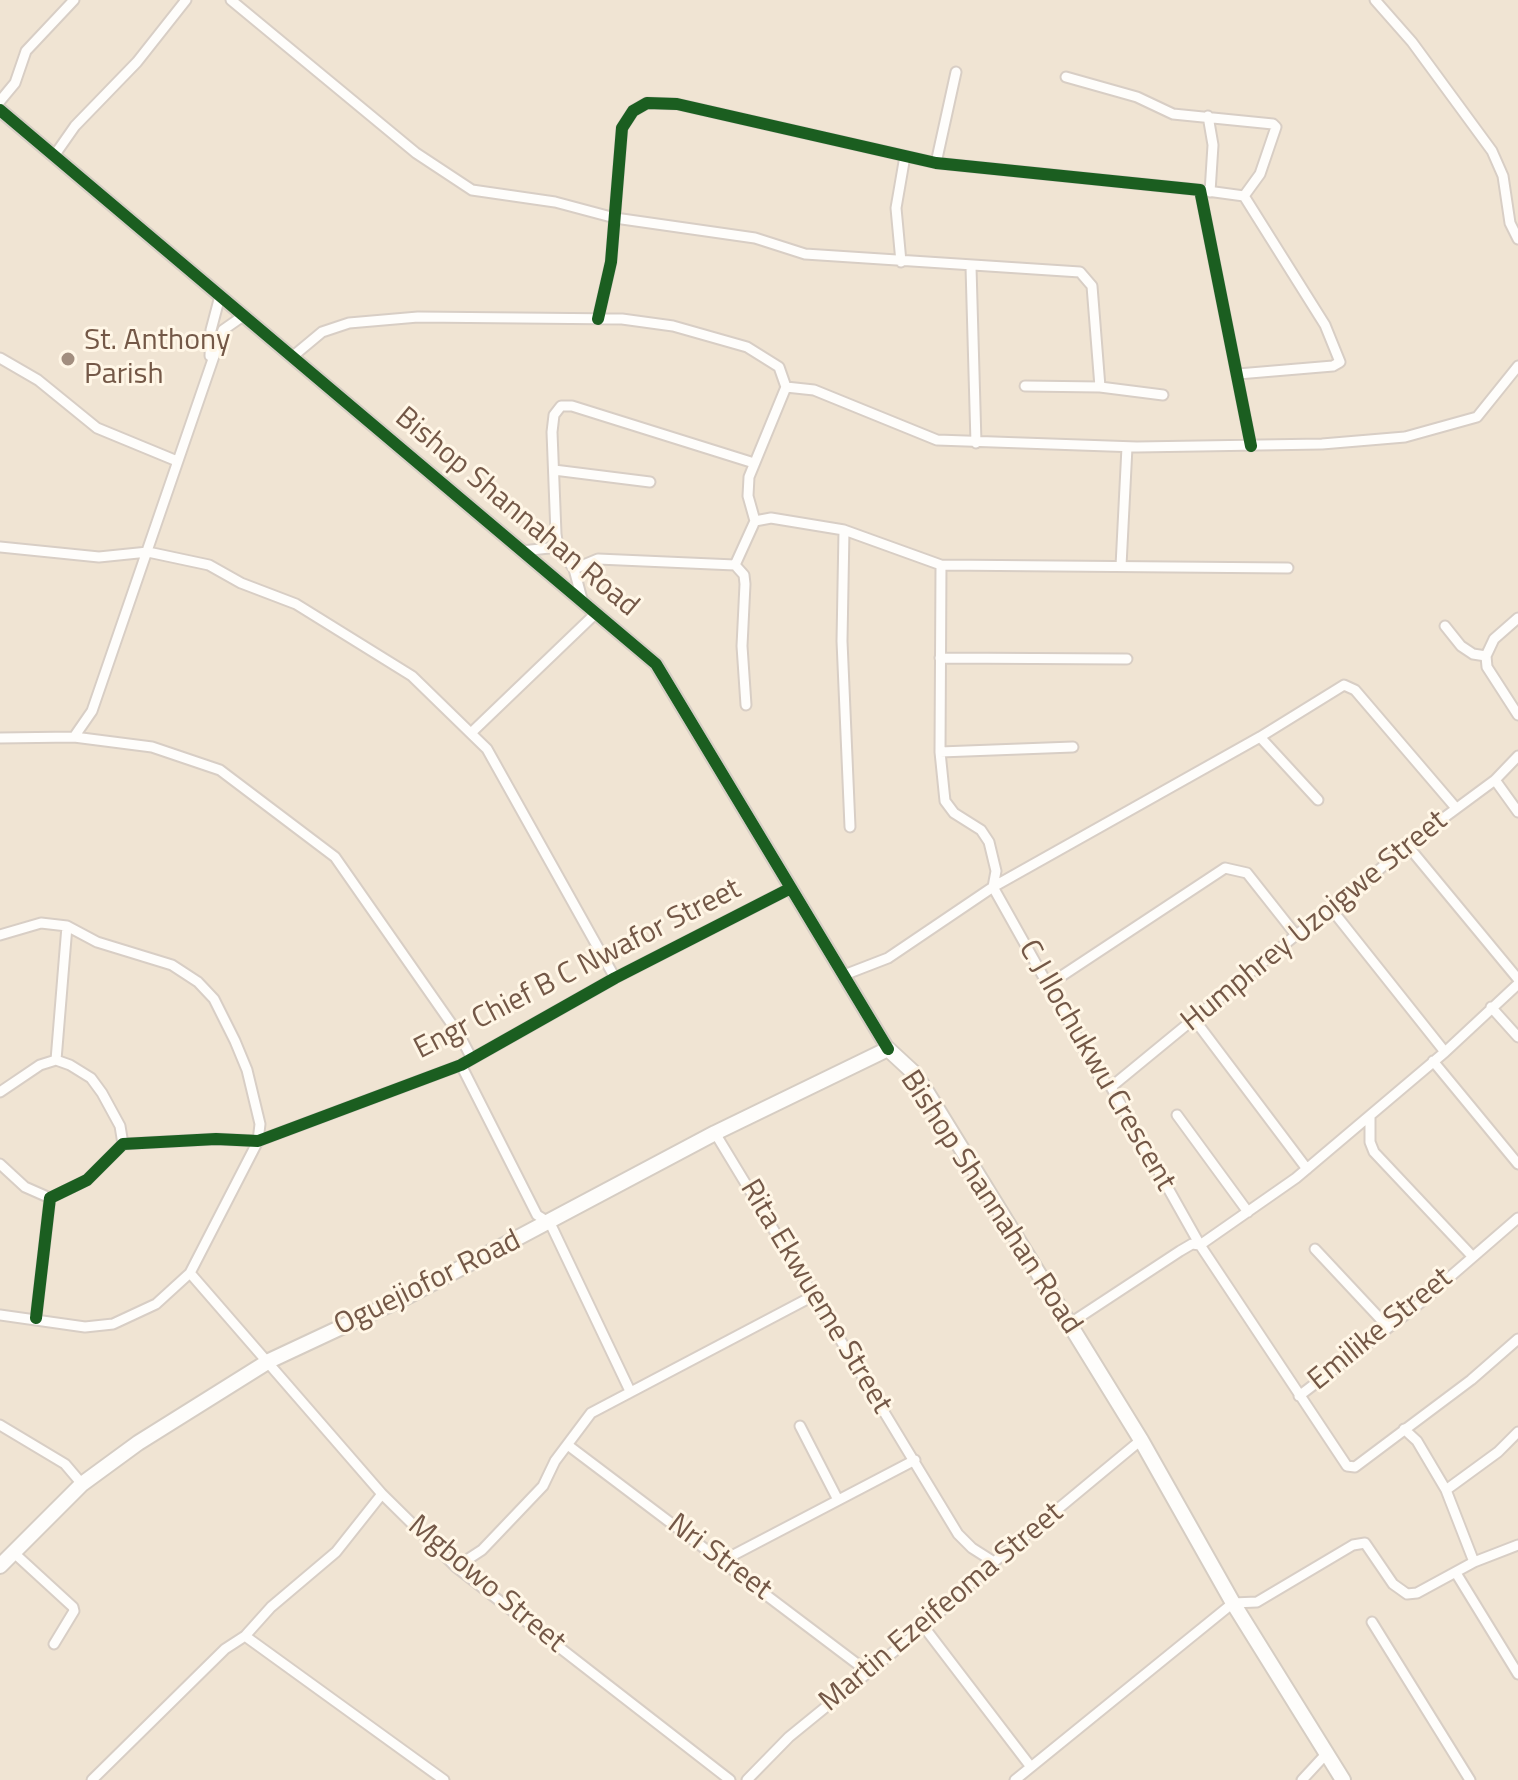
<!DOCTYPE html>
<html>
<head>
<meta charset="utf-8">
<style>
	body { margin:0 }
	canvas { display:block; background:#f7f1e6 }
</style>
</head>
<body>
<canvas width="1518" height="1780"></canvas>
<script>
const ctx = document.querySelector('canvas').getContext('2d');
ctx.lineJoin = 'round';
function paint(path, color) { ctx.fillStyle = color; ctx.fill(path, 'evenodd'); }
const shape = rows => new Path2D(rows.map(r => 'M' + r).join(''));
function trace(path, color, width, dash) { ctx.strokeStyle = color; ctx.lineWidth = width; ctx.lineCap = dash ? 'butt' : 'round'; ctx.setLineDash(dash || []); ctx.stroke(path); }
function write(font, color, halo, rows, align = 'center') {
  ctx.font = font + ' "Titillium Web",sans-serif'; ctx.lineWidth = 6; ctx.setLineDash([]); ctx.textBaseline = 'middle'; ctx.strokeStyle = halo; ctx.fillStyle = color; for (const [text, x, y, turn = 0] of rows) {
    ctx.save(); ctx.translate(x, y); ctx.rotate((+turn || 0) * Math.PI / 180); ctx.textAlign = isNaN(turn) ? turn : align; if (halo) ctx.strokeText(text, 0, 0); ctx.fillText(text, 0, 0); ctx.restore();
  }
}
paint(shape([
	[0,0,1518,0,1518,1780,0,1780]
]), '#f0e4d3');
const minor = shape([
	[231,0,416,153,472,190,555,202,615,218,755,238,805,254,1080,272,1092,286,1100,387],
	[1375,0,1412,42,1492,151,1503,176,1510,223,1518,239],
	[1066,77,1137,97,1173,114,1273,124,1276,127,1260,174,1244,196],
	[0,101,15,83,26,51,74,0],
	[1208,116,1213,145,1210,192],
	[54,156,75,126,137,62,186,0],
	[936,163,956,72],
	[1200,190,1244,196,1325,325,1340,362,1333,366,1238,374],
	[901,262,896,208,905,156],
	[971,267,976,443],
	[598,319,611,262,622,128,633,111,647,103,677,104,936,163,1200,190,1251,446],
	[210,356,211,330,220,296],
	[292,357,322,332,349,323,418,317,622,319,673,326,747,347,779,367,786,387,749,477,748,496,755,521,735,565],
	[0,358,38,380,97,428,177,461],
	[1025,386,1100,387,1163,395],
	[786,387,814,390,937,440,1137,447,1322,444,1405,437,1477,417,1518,366],
	[554,470,650,482],
	[755,521,771,518,844,530,941,565,1288,568],
	[844,530,842,641,850,827],
	[0,547,99,557,148,552,209,565,241,583,296,604,412,676,487,749,615,978],
	[522,551,558,547],
	[941,565,940,752,945,801,954,813,981,830,989,842,996,871,993,887],
	[1121,566,1127,447],
	[574,569,598,559,735,565,744,575,745,584,742,646,746,705],
	[583,603,574,569,558,547,556,534,552,432,554,415,561,406,572,406,754,463],
	[1518,618,1494,639,1486,656,1487,667,1518,715],
	[1445,626,1461,646,1473,654,1486,656],
	[940,658,1127,659],
	[471,733,594,615],
	[74,737,92,711,223,330,243,316],
	[1260,737,1318,800],
	[0,738,74,737,152,747,220,770,335,857,460,1036,471,1057],
	[940,752,1073,747],
	[1495,780,1518,812],
	[1407,845,1518,979],
	[993,887,1099,1076,1111,1087,1200,1245,1347,1466,1355,1467,1471,1380,1518,1339],
	[1332,910,1445,1052],
	[0,935,41,923,67,926,97,942,172,965,198,982,214,999,235,1041,247,1070,260,1124,258,1141,190,1273,156,1304,113,1324,85,1327,0,1315],
	[844,975,888,958,993,887,1260,737,1344,685,1355,690,1456,808],
	[1048,985,1225,868,1247,873,1296,935],
	[1491,1007,1518,1037],
	[1194,1019,1307,1169],
	[56,1060,67,926],
	[1433,1061,1518,1164],
	[461,1065,537,1215,550,1223,630,1391],
	[1111,1087,1296,935,1354,892,1407,845,1495,780,1518,756],
	[0,1092,40,1065,56,1060,70,1065,91,1078,102,1093,120,1126,123,1144],
	[1177,1115,1248,1212],
	[1370,1116,1370,1142,1374,1152,1472,1256],
	[715,1133,958,1534,972,1548,994,1562],
	[0,1164,25,1187,50,1198],
	[1315,1249,1388,1327],
	[190,1273,382,1494,456,1567,730,1780],
	[36,1318,50,1198,87,1180,123,1144,216,1139,258,1141,461,1065,615,978,791,888],
	[1069,1324,1180,1251,1192,1244,1200,1245,1296,1178,1445,1052,1518,984],
	[1299,1396,1414,1308,1518,1218],
	[0,1425,65,1464,82,1484],
	[800,1426,837,1498],
	[1404,1429,1417,1441,1446,1490,1474,1562],
	[569,1446,868,1672],
	[1446,1490,1498,1452,1518,1432],
	[13,1552,73,1607,74,1611,54,1644],
	[722,1561,915,1460],
	[456,1567,482,1550,543,1486,555,1461,591,1413,813,1296],
	[1456,1573,1518,1674],
	[1372,1622,1470,1780],
	[924,1627,1031,1767],
	[245,1636,444,1780],
	[92,1780,225,1649,245,1636,271,1607,336,1552,382,1494],
	[747,1780,789,1737,924,1627,994,1562,1141,1440],
	[1015,1780,1233,1603,1257,1602,1353,1545,1365,1543,1393,1584,1407,1594,1417,1593,1474,1562,1518,1545],
	[1302,1780,1327,1753]
]);
const tertiary = shape([
	[0,110,656,664,888,1049]
]);
const secondary = shape([
	[0,1566,82,1484,138,1443,269,1361,410,1295,715,1133,888,1049,914,1073,926,1091,1141,1440,1233,1603,1343,1780]
]);
trace(minor, '#d8cec5', 13);
trace(tertiary, '#d8cec5', 16);
trace(secondary, '#d6cdc3', 18);
trace(minor, '#fefdfb', 9);
trace(tertiary, '#fefdfb', 12);
trace(secondary, '#fefdfb', 14);
trace(shape([
	[0,110,656,664,888,1049],
	[598,319,611,262,622,128,633,111,647,103,677,104,936,163,1200,190,1251,446],
	[36,1318,50,1198,87,1180,123,1144,216,1139,258,1141,461,1065,615,978,791,888]
]), '#1b5e20', 12);
for (const [x, y, r, color] of [
	[68,359,8,"#a28e7f"]
]) { const dot = new Path2D(); dot.arc(x, y, r, 0, 2 * Math.PI); ctx.fillStyle = color; ctx.fill(dot); trace(dot, '#fff6e6', 3); }
write('30px', '#745847', '#fff6e6', [
	["St. Anthony",84,342],
	["Parish",84,376]
], 'left');
write('30px', '#745847', '#fff6e6', [
	["Bishop Shannahan Road",516,513,40],
	["Humphrey Uzoigwe Street",1315,922,-39],
	["Engr Chief B C Nwafor Street",578,970,-27],
	["C J Ilochukwu Crescent",1096,1066,60],
	["Bishop Shannahan Road",990,1203,57],
	["Oguejiofor Road",428,1284,-26],
	["Rita Ekwueme Street",815,1297,59],
	["Emilike Street",1381,1330,-39],
	["Nri Street",719,1558,37],
	["Mgbowo Street",486,1585,40],
	["Martin Ezeifeoma Street",942,1608,-40]
]);
</script>
</body>
</html>
